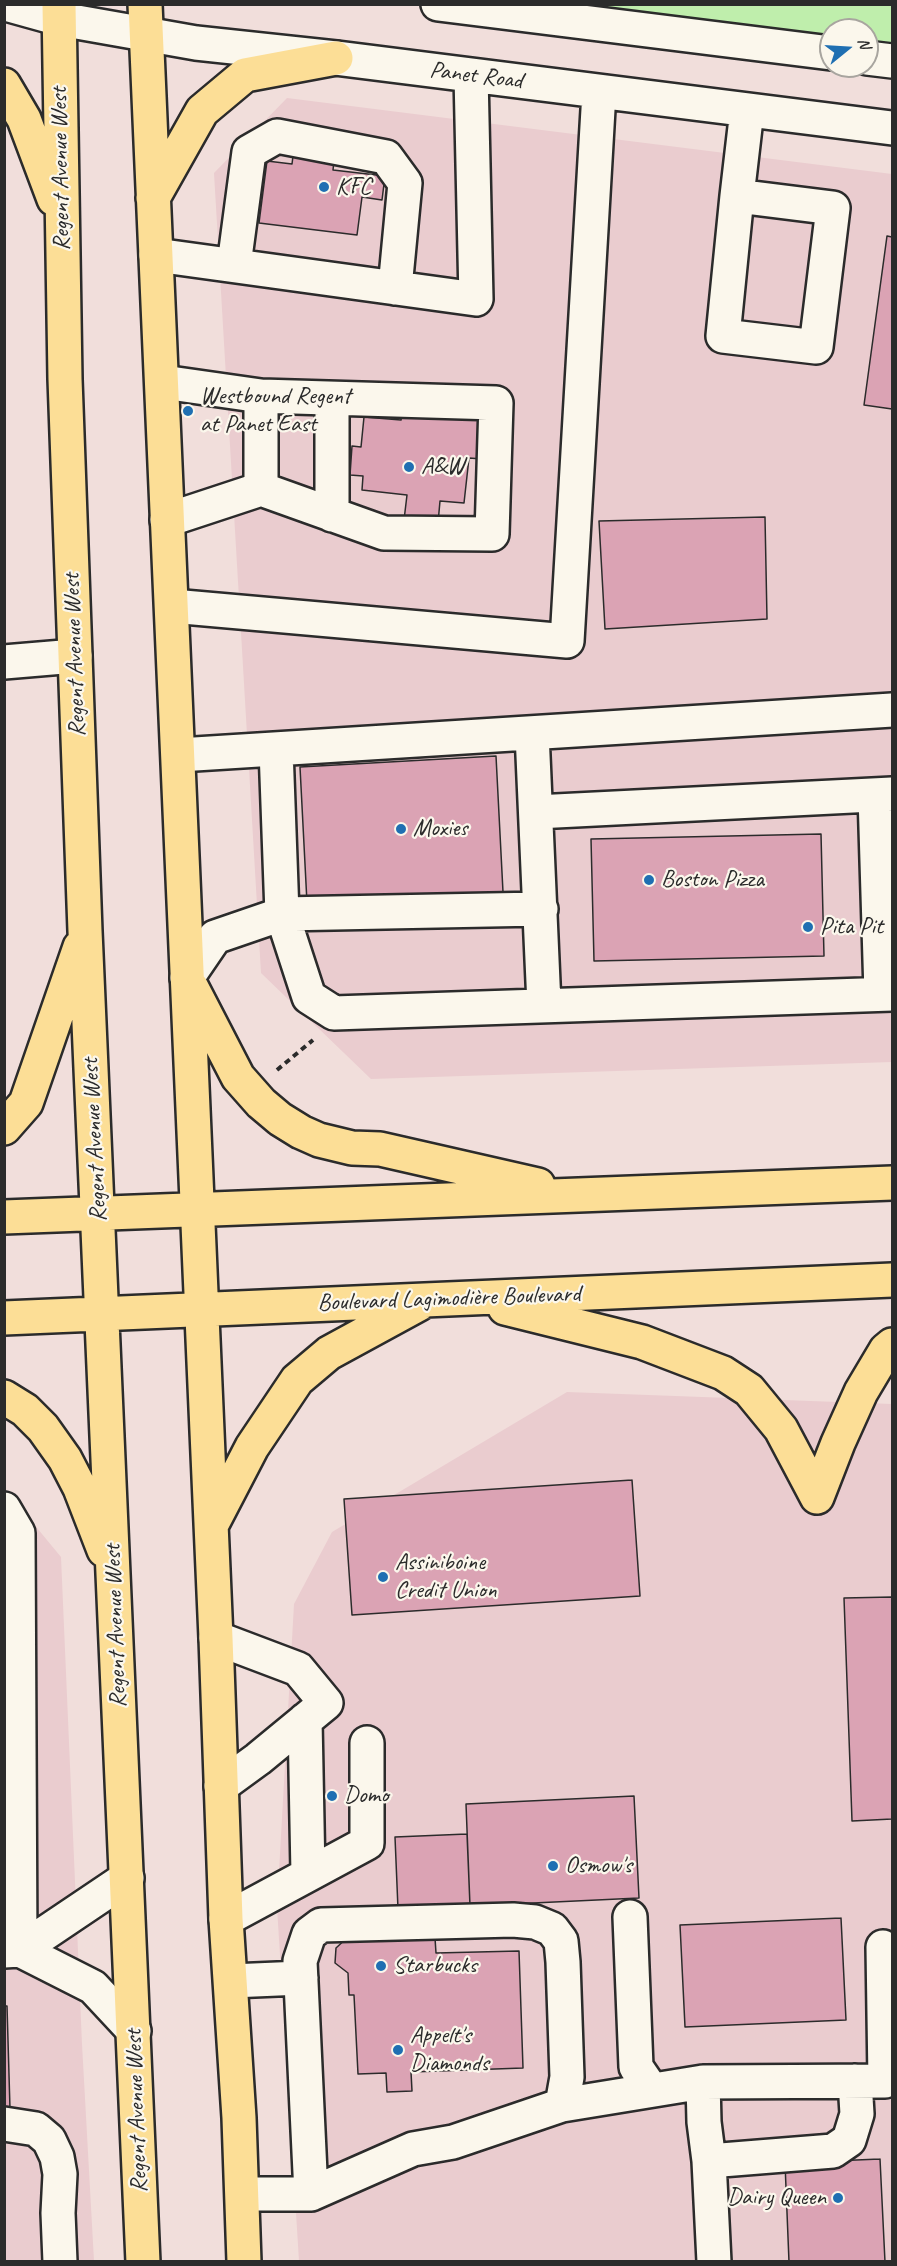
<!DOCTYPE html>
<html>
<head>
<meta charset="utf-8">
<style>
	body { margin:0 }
	#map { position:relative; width:897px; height:2266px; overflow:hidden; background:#f1dedb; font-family:Caveat,sans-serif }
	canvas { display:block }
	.frame { position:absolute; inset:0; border:6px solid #2b2b2b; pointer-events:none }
	.north { position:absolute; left:819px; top:18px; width:60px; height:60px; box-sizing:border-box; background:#fbf7ec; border:2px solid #a8a59f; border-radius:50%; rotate:72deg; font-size:16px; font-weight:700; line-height:24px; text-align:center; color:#2b2b2b }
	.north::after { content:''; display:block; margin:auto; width:21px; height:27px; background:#1f6fb2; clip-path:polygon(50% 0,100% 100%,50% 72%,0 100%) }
</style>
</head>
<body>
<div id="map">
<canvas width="897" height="2266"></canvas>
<div class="frame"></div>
<div class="north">N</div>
</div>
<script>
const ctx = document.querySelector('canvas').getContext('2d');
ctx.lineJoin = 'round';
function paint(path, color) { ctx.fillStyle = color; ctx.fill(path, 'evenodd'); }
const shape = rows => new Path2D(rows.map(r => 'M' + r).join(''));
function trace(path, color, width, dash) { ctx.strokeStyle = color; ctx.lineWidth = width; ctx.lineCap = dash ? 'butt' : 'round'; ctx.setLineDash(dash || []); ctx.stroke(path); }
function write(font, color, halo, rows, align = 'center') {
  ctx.font = font + ' Caveat,sans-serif'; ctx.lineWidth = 4.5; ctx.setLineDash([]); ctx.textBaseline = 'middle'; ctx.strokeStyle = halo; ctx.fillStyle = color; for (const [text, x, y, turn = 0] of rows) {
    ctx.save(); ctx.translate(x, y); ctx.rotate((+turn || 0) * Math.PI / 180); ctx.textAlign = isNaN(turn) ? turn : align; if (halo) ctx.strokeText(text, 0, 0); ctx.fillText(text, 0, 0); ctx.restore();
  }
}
paint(shape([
	[287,98,892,174,892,1062,371,1079,261,973,214,173],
	[567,1392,892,1404,892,2261,299,2261,277,1907,294,1604,332,1532],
	[4,1488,61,1557,82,2044,94,2261,5,2261]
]), '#eacccf');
paint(shape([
	[564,5,892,5,892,43,867,40,867,30,831,30,831,36]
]), '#bfeeac');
const building = shape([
	[293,156,334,161,333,170,385,176,382,200,362,197,357,235,259,223,267,161,292,164,293,156],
	[887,236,892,237,892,409,864,405,887,236],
	[403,409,487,418,482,459,469,458,464,503,440,501,438,523,404,520,407,495,362,490,363,476,350,475,352,446,361,447,364,417,401,420,403,409],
	[765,517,767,619,605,629,599,521,765,517],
	[496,756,503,892,307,903,300,767,496,756],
	[821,834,824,956,594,961,591,839,821,834],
	[632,1480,640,1596,352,1615,344,1499,632,1480],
	[892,1597,892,1819,852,1821,844,1598,892,1597],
	[634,1796,639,1898,470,1906,466,1804,634,1796],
	[467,1834,470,1906,398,1909,395,1837,467,1834],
	[841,1918,846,2020,685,2027,680,1925,841,1918],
	[385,1935,386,1940,435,1938,436,1953,519,1951,523,2068,411,2072,412,2091,387,2092,386,2073,358,2074,354,1995,349,1995,348,1973,335,1963,336,1948,349,1936,385,1935],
	[4,2006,7,2006,10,2109,4,2109,4,2006],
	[880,2159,885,2262,789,2262,785,2163,880,2159]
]);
paint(building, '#dba3b4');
trace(building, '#2b2b2b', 1.5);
const minor = shape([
	[6,4,60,19,196,43,336,58,892,128],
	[438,4,831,53],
	[867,58,892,61],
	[737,196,833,208,816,347,723,336,737,196,747,110],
	[156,255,476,299,471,75],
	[234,265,249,152,277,136,386,157,405,183,395,288],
	[163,382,261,396,496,403,492,534,384,533,261,489,261,396],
	[332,515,332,399],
	[167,520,261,489],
	[172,606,567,641,599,92],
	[4,662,75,656],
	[532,733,544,1005],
	[276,749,282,914,309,997,334,1013,892,994],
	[179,755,892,710],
	[875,795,881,993],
	[536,812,892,794],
	[187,978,215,937,282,914,541,909],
	[4,1509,18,1533,20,1950],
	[216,1638,298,1669,326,1703,258,1759,221,1786],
	[305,1720,308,1874],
	[630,1917,636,2067,651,2089],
	[226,1919,367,1843,367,1743],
	[20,1950,127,1878],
	[4,1951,20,1950,93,1987,134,2031],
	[231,1981,301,1978],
	[703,2082,885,2081,883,1947],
	[4,2124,36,2129,49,2140,57,2157,60,2174,58,2213,60,2262],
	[709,2161,833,2151,849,2140,857,2114,855,2081],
	[243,2194,311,2194,413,2149,453,2142,562,2105,703,2082,704,2122,709,2161,714,2262],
	[311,2194,300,1961,309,1934,321,1925,513,1920,535,1922,552,1929,561,1941,563,1962,567,2077,562,2105]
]);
const major = shape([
	[59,4,65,379,85,931,143,2262],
	[145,4,216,1638,226,1919,239,2118,244,2262],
	[4,85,24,119,54,199],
	[153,198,202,111,245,75,336,58],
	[192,988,238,1077,261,1103,280,1119,301,1132,319,1140,352,1148,380,1149,538,1185],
	[4,1128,26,1103,80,947],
	[4,1217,892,1183],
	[505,1308,642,1342,723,1373,749,1390,781,1429,817,1497],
	[4,1318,892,1280],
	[4,1397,25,1410,43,1428,65,1459,80,1488,104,1550],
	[817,1497,838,1443,861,1392,886,1350,892,1345],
	[212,1524,252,1447,297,1380,329,1353,419,1304]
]);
trace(minor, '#2b2b2b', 38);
trace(major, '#2b2b2b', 38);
trace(shape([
	[277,1070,313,1040]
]), '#2b2b2b', 4, [6, 4.5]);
trace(minor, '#fbf7ec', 33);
trace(major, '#fcde96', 33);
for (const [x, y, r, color] of [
	[324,187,6,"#1f6fb2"],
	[188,411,6,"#1f6fb2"],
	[409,467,6,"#1f6fb2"],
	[401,829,6,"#1f6fb2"],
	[649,880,6,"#1f6fb2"],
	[808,927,6,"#1f6fb2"],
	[383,1577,6,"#1f6fb2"],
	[332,1796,6,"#1f6fb2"],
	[553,1866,6,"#1f6fb2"],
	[381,1966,6,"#1f6fb2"],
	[398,2050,6,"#1f6fb2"],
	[838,2198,6,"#1f6fb2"]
]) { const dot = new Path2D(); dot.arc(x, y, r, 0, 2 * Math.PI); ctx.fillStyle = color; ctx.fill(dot); trace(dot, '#fbf7ec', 2); }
write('24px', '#2b2b2b', '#fbf7ec', [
	["Panet Road",476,76,7],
	["Regent Avenue West",61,169,-91],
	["Regent Avenue West",75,655,-92],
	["Regent Avenue West",95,1140,-93],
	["Boulevard Lagimodière Boulevard",449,1299,-2],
	["Regent Avenue West",116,1626,-92],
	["Regent Avenue West",137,2111,-92]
]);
write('24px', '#2b2b2b', '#fbf7ec', [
	["KFC",336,187],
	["Westbound Regent",200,397],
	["at Panet East",200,425],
	["A&W",421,467],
	["Moxies",413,829],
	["Boston Pizza",661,880],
	["Pita Pit",820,927],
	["Assiniboine",395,1563],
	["Credit Union",395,1591],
	["Domo",344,1796],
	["Osmow's",565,1866],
	["Starbucks",393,1966],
	["Appelt's",410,2036],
	["Diamonds",410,2064],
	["Dairy Queen",826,2198,"right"]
], 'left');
</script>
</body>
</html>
